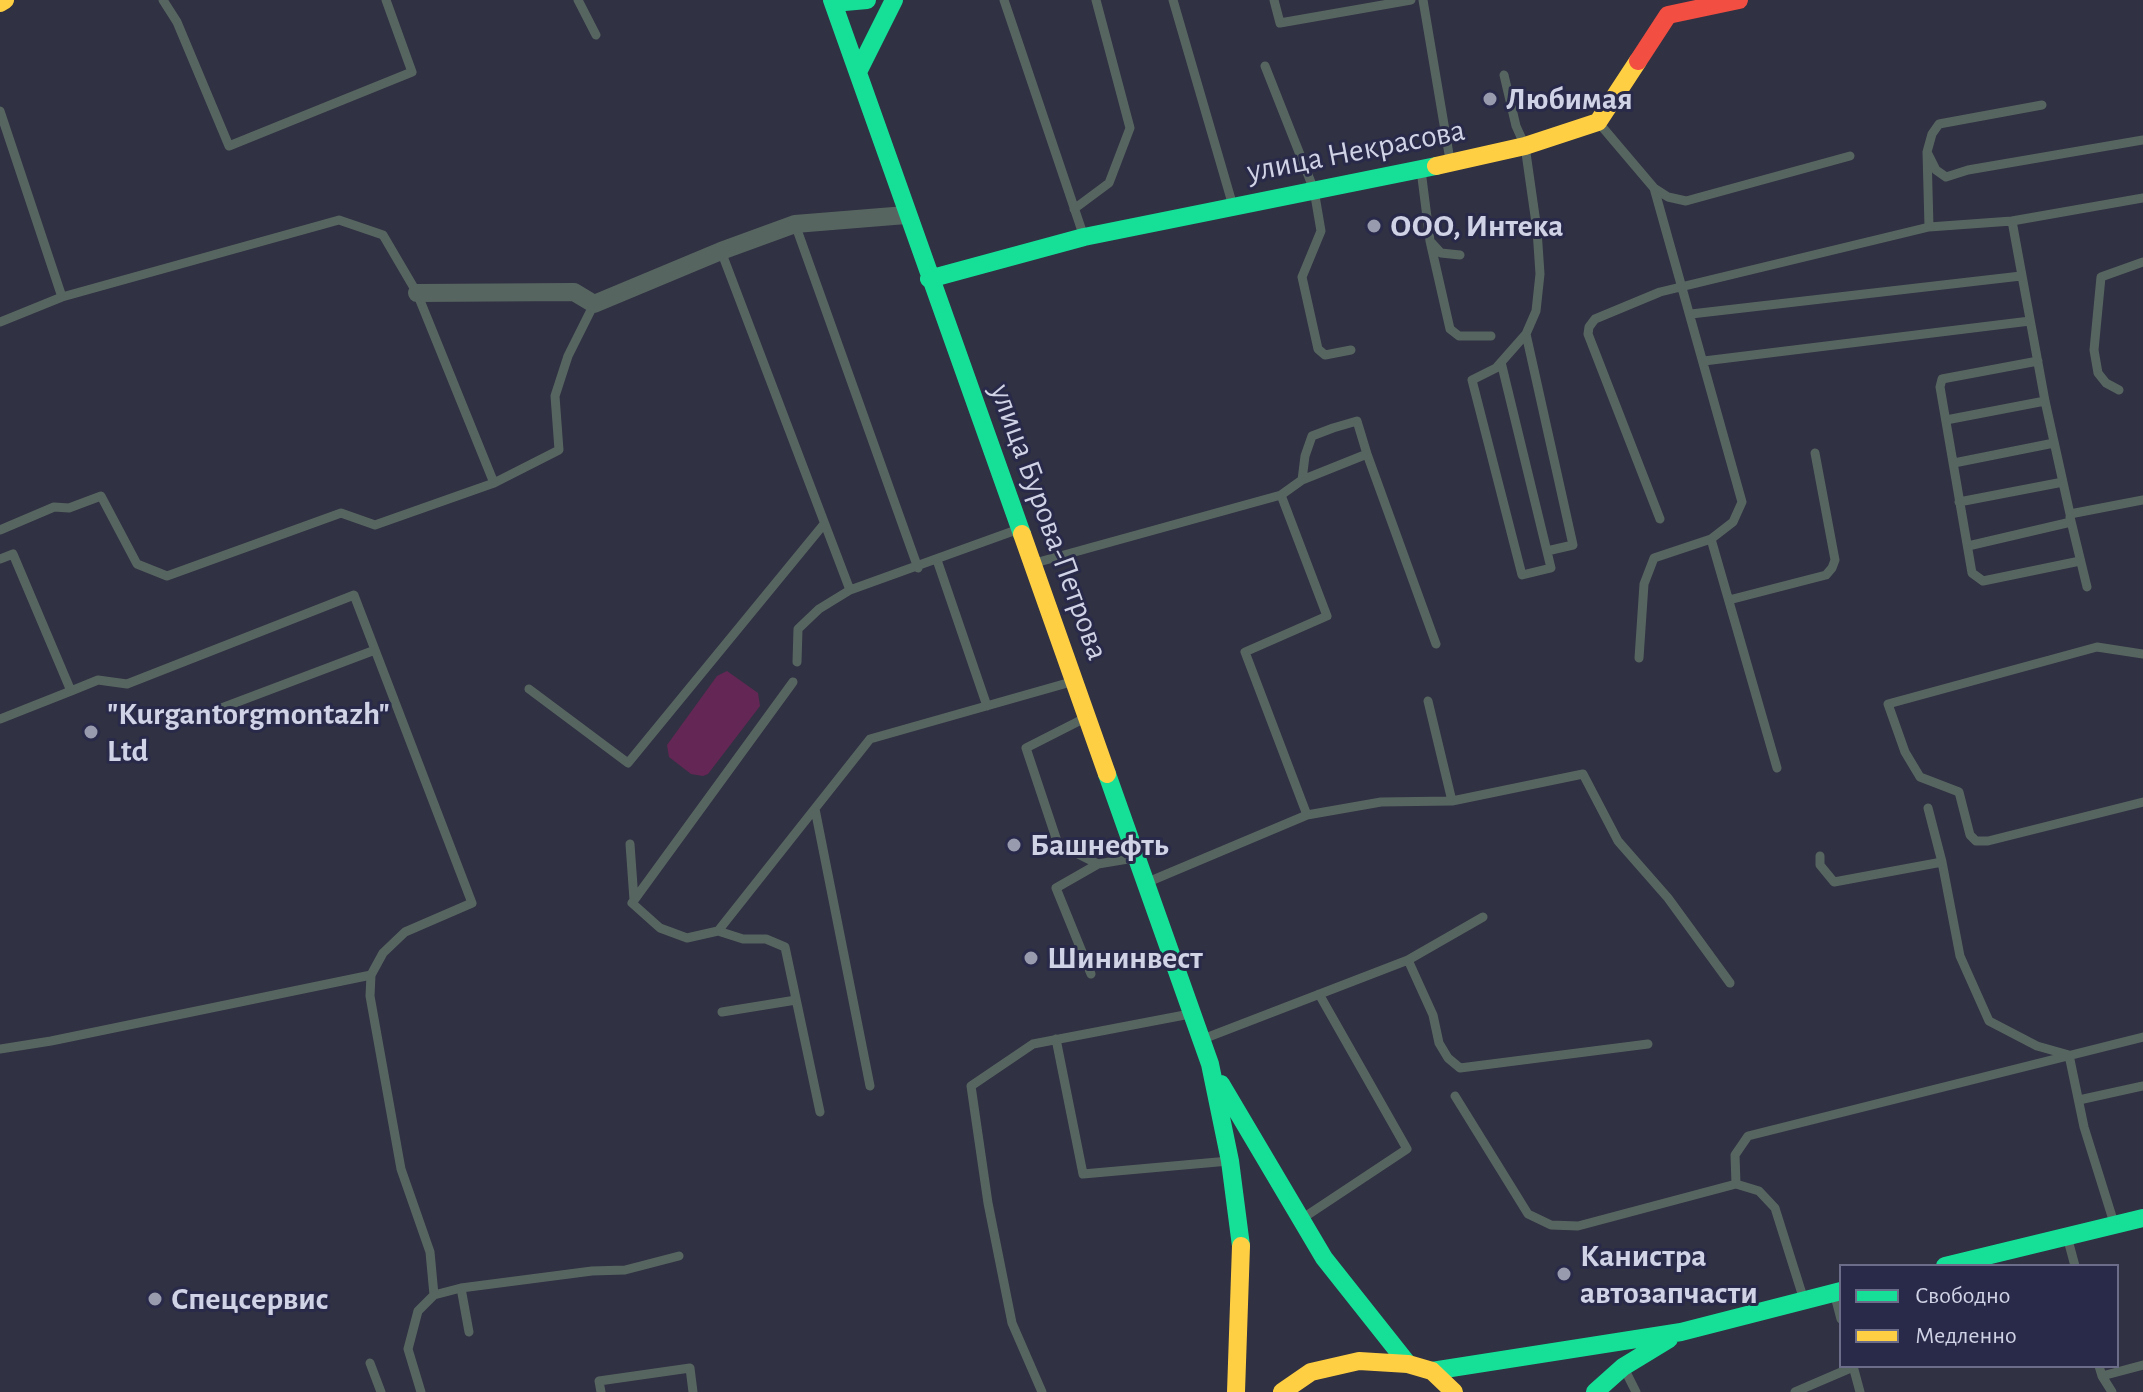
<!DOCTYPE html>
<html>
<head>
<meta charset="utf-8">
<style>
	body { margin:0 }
	#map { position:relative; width:2143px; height:1392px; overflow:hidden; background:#303142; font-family:"Alegreya Sans",sans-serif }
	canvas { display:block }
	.legend { position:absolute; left:1839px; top:1264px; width:280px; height:104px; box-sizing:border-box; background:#292a49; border:2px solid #6c6d88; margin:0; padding:10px 14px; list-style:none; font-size:24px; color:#d0d2e6 }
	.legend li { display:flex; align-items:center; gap:16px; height:40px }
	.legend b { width:40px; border:2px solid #6c6d88 }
</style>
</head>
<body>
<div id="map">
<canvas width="2143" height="1392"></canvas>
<ul class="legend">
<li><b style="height:10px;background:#16e098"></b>Свободно</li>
<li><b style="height:10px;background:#ffcf43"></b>Медленно</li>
</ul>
</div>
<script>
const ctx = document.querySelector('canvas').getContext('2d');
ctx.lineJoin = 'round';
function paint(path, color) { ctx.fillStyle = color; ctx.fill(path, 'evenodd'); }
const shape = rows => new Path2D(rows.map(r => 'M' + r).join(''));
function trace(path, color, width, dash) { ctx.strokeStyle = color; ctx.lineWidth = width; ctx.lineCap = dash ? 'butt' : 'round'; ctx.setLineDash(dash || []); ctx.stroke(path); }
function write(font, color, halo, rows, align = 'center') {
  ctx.font = font + ' "Alegreya Sans",sans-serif'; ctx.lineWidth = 6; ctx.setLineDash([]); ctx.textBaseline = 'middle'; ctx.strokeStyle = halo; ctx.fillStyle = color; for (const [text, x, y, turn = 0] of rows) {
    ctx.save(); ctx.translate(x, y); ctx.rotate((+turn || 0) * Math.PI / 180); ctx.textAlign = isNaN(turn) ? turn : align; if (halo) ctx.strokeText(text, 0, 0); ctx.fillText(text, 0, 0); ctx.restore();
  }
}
paint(shape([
	[727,671,758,693,760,706,708,774,703,776,691,774,669,757,667,745,717,676]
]), '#642755');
trace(shape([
	[163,0,177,22,229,146,412,72,386,0],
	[578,0,596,35],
	[1004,0,1083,234],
	[1173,0,1233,206],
	[1274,0,1280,23,1411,0],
	[1423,0,1450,160],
	[1265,66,1314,190,1321,231,1302,277,1318,349,1325,355,1351,350],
	[0,111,62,297,339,220,383,235,417,293,494,483,375,525,341,513,167,576,137,564,101,496,69,508,54,507,0,530],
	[1598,122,1654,188,1742,502,1733,522,1711,539,1654,558,1644,584,1639,658],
	[1927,152,1936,170,1946,177,1968,170,2143,140],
	[1421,170,1430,241,1441,253,1460,255],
	[1654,188,1668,197,1686,201,1850,156],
	[1074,209,1109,183,1130,128,1096,0],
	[2012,221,2045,401,2070,514,2143,500],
	[795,224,918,568],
	[1929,227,1927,152,1932,134,1939,124,2042,105],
	[1430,241,1450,329,1459,336,1491,336],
	[721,251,850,590,1019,529],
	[1691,314,2021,276],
	[0,322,62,297],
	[1526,334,1573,545,1547,551],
	[1704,361,2030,321],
	[2038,361,1942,379,1940,387,1972,573,1983,581,2080,561],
	[1501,362,1551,568,1522,575,1472,380,1496,368,1526,334,1536,311,1540,274,1537,230,1525,146,1516,126,1504,75],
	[2119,390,2106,383,2098,373,2094,350,2101,277,2143,262],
	[1946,420,2045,401],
	[1954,463,2054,443],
	[1302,480,1305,456,1312,436,1333,428,1357,421,1367,454],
	[494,483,559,450,555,396,568,356,594,304],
	[1281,495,1327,616,1245,652,1307,815],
	[1959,502,2063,482],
	[2070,517,2087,587],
	[1660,519,1588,334,1589,327,1595,319,1660,292,1929,227,2012,221,2143,198],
	[1711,539,1777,768],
	[1968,546,2071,522],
	[0,559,13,554,71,691,0,719],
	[937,560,987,706],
	[1035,563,1281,495,1302,480,1367,454,1436,644],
	[1729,600,1826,575,1832,568,1835,560,1815,453],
	[2143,654,2097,647,1888,704,1905,752,1920,777,1959,792,1970,835,1976,841,1988,841,2143,802],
	[797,662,798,629,819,609,850,590],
	[793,682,632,903,660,928,687,938,718,931,870,739,1071,682],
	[529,689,628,763,824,524],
	[71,691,98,680,127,684,354,595,472,903,405,932,383,953,371,975,370,996,401,1169,430,1252,434,1295],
	[1428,701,1452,801],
	[195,718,375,650],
	[1085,718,1026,748,1058,844,1098,864],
	[1928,808,1942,862,1960,956,1989,1021,2037,1046,2069,1055,2084,1127,2114,1223],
	[815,809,870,1086],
	[630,844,634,900],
	[1820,856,1820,865,1834,882,1942,862],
	[1148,882,1307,815,1381,802,1452,801,1583,774,1618,841,1668,898,1730,983],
	[718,931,743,939,766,939,785,947,820,1112],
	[1408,960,1483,917],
	[1091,974,1056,888,1098,864,1134,858],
	[722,1012,796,1000],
	[1056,1039,1083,1174,1229,1161],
	[1203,1039,1408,960,1433,1015,1439,1043,1448,1058,1460,1068,1648,1044],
	[0,1049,51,1041,371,975],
	[1455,1096,1528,1214,1551,1225,1578,1226,1736,1184,1735,1155,1748,1136,2143,1037],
	[2079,1100,2143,1086],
	[1736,1184,1759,1191,1775,1208,1803,1297],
	[1303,1218,1407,1149,1319,994],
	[2068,1240,2075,1266],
	[1835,1296,1841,1319],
	[469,1332,461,1288,592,1271,625,1270,679,1256],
	[370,1363,381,1392],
	[1853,1366,1860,1392],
	[2099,1366,2102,1376,2112,1392],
	[1625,1370,1636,1392],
	[2102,1376,2143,1365],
	[421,1392,408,1349,418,1311,434,1295,461,1288],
	[601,1392,599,1381,690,1368,693,1392],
	[1042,1392,1012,1323,988,1203,971,1086,1033,1044,1190,1014],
	[1795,1392,1853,1367]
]), '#576561', 9);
trace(shape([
	[417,293,574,292,594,304,721,251,795,224,906,215]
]), '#576561', 18);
trace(shape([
	[832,0,1022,534],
	[833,3,867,0],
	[858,72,894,0],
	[929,279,1084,237,1436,166],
	[1107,774,1210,1064,1230,1161,1241,1246],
	[1221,1084,1324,1258,1408,1364],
	[1945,1266,2143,1218],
	[1432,1371,1681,1332,1841,1291],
	[1595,1392,1623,1367,1669,1339]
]), '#16e098', 18);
trace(shape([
	[0,3,5,0],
	[1436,166,1525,146,1598,122,1638,61],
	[1022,534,1107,774],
	[1236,1392,1241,1246],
	[1282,1392,1311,1372,1359,1361,1408,1364,1432,1371,1454,1392]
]), '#ffcf43', 18);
trace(shape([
	[1638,61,1668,15,1739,0]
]), '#f24e42', 18);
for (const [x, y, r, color] of [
	[1490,99,8,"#989aad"],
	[1374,226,8,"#989aad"],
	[91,732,8,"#989aad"],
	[1014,845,8,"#989aad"],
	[1031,958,8,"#989aad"],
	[1564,1274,8,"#989aad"],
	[155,1299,8,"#989aad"]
]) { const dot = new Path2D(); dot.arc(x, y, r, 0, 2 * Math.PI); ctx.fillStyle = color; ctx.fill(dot); trace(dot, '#292a49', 3); }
write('bold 32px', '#d0d2e6', '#292a49', [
	["Любимая",1506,99],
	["ООО, Интека",1390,226],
	["\"Kurgantorgmontazh\"",107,714],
	["Ltd",107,751],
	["Башнефть",1030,845],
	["Шининвест",1047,958],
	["Канистра",1580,1256],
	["автозапчасти",1580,1293],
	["Спецсервис",171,1299]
], 'left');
write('32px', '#d0d2e6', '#292a49', [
	["улица Некрасова",1356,151,-11],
	["улица Бурова-Петрова",1049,522,70]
]);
</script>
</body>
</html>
